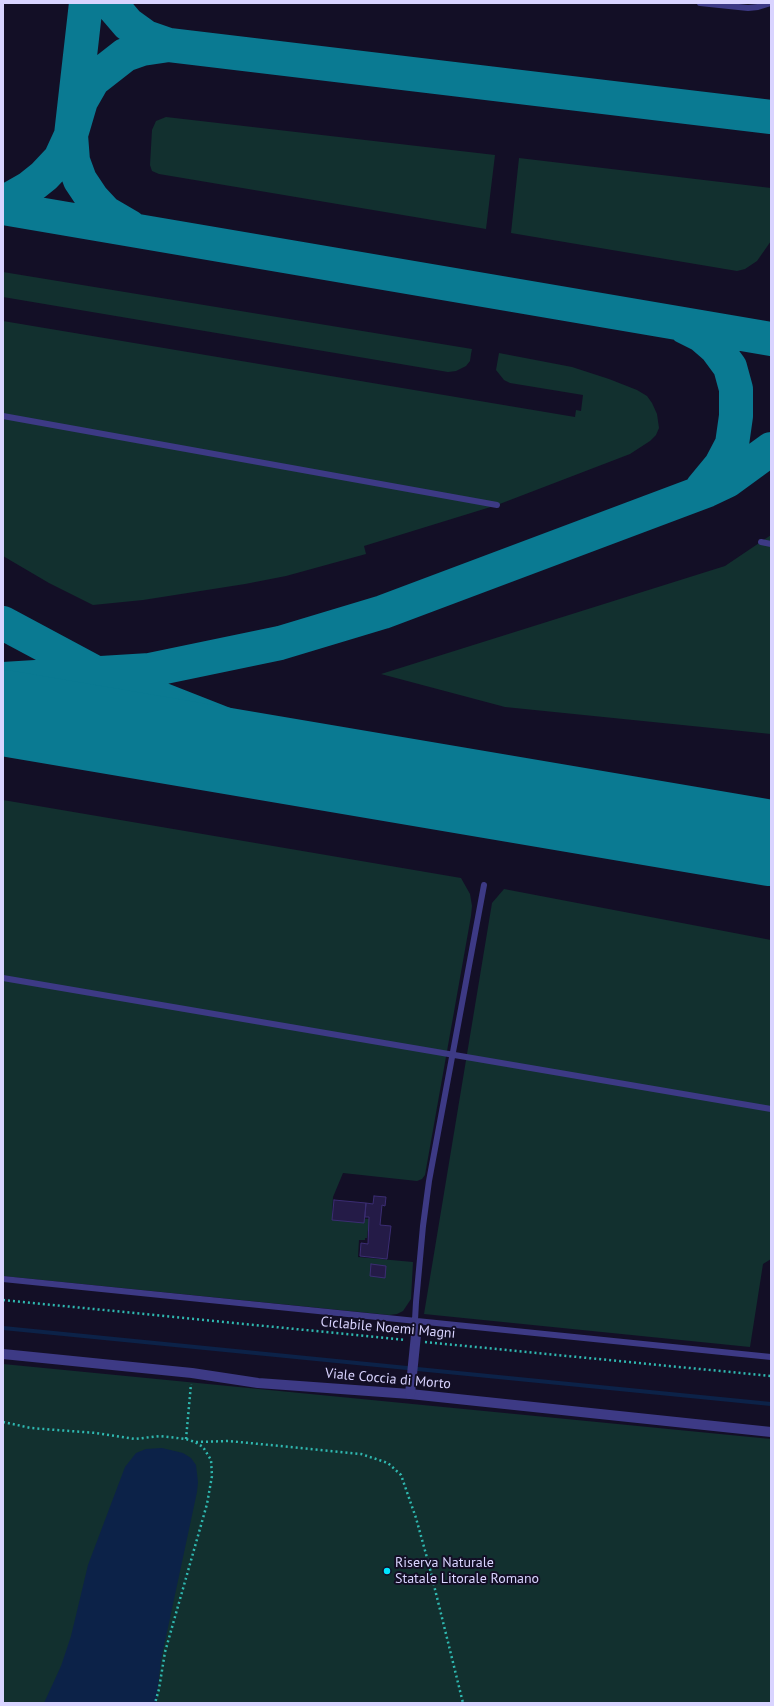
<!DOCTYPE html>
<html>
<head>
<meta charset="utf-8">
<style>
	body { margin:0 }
	#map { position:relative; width:774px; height:1706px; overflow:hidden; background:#130f26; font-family:"PT Sans",sans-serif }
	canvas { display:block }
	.frame { position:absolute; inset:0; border:4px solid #d9d4ff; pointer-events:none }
</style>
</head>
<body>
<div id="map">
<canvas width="774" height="1706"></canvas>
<div class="frame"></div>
</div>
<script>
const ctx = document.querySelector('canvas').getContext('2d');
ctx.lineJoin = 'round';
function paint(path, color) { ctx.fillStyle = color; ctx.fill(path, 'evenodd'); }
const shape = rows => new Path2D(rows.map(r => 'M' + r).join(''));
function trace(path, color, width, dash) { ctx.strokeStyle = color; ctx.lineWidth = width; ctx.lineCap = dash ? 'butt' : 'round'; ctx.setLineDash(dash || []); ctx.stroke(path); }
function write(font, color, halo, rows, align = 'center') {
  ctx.font = font + ' "PT Sans",sans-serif'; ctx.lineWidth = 4; ctx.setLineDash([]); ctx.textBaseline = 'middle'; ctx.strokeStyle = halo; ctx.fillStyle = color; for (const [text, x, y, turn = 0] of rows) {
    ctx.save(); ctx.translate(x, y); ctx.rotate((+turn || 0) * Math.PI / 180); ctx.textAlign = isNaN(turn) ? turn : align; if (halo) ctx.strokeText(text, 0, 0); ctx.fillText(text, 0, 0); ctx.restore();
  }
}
paint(shape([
	[166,117,495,155,486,229,159,174,152,171,150,165,152,130,156,121],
	[519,158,771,188,771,241,757,261,745,269,737,271,511,233],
	[3,272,472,349,471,354,470,361,466,366,456,371,448,372,3,297],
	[3,321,575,417,576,410,581,411,583,395,510,383,504,380,496,370,499,353,572,367,609,379,637,390,647,396,652,403,657,414,659,428,656,435,650,441,630,454,497,505,364,546,366,554,286,576,245,584,143,600,93,605,49,583,3,556],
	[771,535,771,734,505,707,381,674,725,566],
	[3,800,461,878,470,894,472,906,471,916,425,1175,422,1179,417,1181,343,1173,333,1197,332,1216,369,1219,367,1238,365,1238,365,1240,359,1240,358,1257,413,1262,411,1299,403,1311,397,1314,389,1315,3,1276],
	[504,889,771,940,771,1259,763,1264,750,1347,424,1314,492,903],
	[3,1364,771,1439,771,1703,3,1703]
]), '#12302f');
paint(shape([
	[162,1448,183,1453,191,1458,196,1465,198,1482,197,1492,161,1660,156,1703,44,1703,61,1666,71,1636,88,1565,125,1467,136,1453,146,1449]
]), '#0c2248');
trace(shape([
	[3,1328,771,1404]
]), '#0c2248', 4);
trace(shape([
	[110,3,128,24,146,37,169,45,142,49,125,55,93,80,81,101,71,135,73,161,80,180,92,198,106,213,130,227],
	[169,45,771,117],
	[3,200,8,200,29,188,44,176,60,159,71,135,86,3],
	[3,208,771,339],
	[685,327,701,335,716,348,730,367,736,389,736,416,732,444,721,465,702,488],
	[3,623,100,675,230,726,444,787],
	[3,679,150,670,280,643,383,612,708,490,727,481,771,449],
	[600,812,771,819]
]), '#0a7a92', 34);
trace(shape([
	[3,713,771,843]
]), '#0a7a92', 86);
const building = shape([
	[374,1196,386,1197,385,1206,382,1205,380,1225,391,1226,387,1259,360,1256,361,1243,368,1244,369,1217,365,1217,366,1203,373,1204,374,1196],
	[334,1200,366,1203,364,1223,332,1220,334,1200],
	[371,1264,386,1266,385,1278,370,1276,371,1264]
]);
paint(building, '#241b47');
trace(building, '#3b2d73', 1);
trace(shape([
	[3,1300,406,1340],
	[425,1342,771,1376],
	[3,1422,31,1428,96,1433,135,1439,160,1436,186,1439,195,1442,203,1447,211,1460,212,1476,207,1504,165,1652,159,1689,155,1703],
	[186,1439,191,1384],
	[196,1442,229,1441,361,1454,388,1463,401,1475,416,1518,429,1565,463,1703]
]), '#2fb8b0', 2.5, [2, 3]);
trace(shape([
	[700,3,748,8,758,7,771,3],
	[3,416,497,505],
	[761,542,771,544],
	[3,978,771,1109],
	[3,1279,771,1357],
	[416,1335,415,1320,416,1302,423,1226,429,1181,484,885]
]), '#3d3a85', 6);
trace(shape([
	[3,1354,192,1373,258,1383,410,1394,771,1432]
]), '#3d3a85', 10);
trace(shape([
	[410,1394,416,1335]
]), '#3d3a85', 10);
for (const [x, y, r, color] of [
	[387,1571,4,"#00e5ff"]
]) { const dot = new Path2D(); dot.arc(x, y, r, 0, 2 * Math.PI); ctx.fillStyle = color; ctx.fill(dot); trace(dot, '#130f26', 1.5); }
write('14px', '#d9d4ff', '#130f26', [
	["Ciclabile Noemi Magni",388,1328,5],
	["Viale Coccia di Morto",388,1379,5]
]);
write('14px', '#d9d4ff', '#130f26', [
	["Riserva Naturale",395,1563],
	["Statale Litorale Romano",395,1579]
], 'left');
</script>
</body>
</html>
